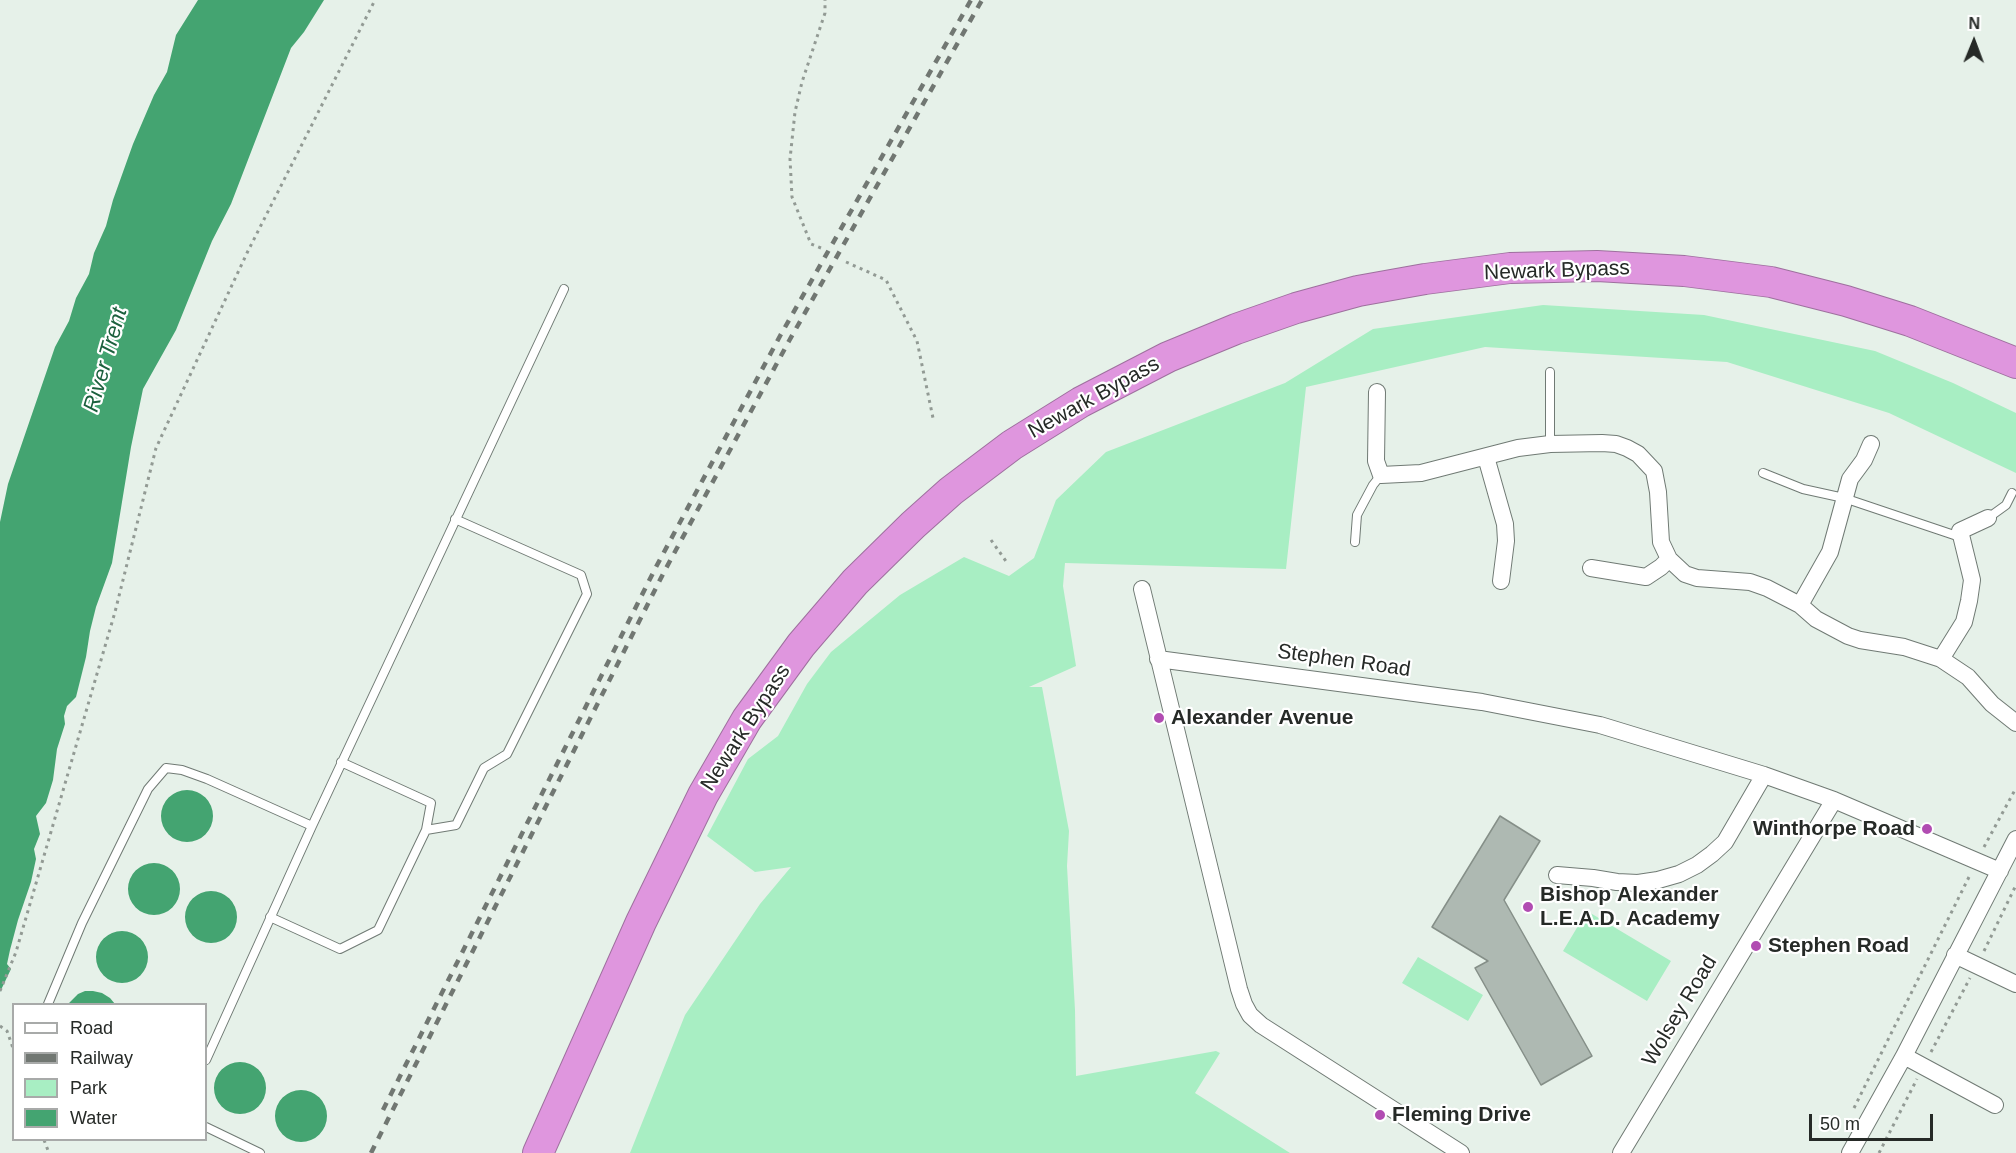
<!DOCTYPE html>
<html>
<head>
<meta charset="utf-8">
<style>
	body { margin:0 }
	#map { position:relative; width:2016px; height:1153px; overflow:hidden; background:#e6f1e9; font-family:Helvetica,sans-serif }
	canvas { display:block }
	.legend { position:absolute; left:12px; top:1003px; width:195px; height:138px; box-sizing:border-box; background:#fff; border:2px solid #a8aaa9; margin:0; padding:8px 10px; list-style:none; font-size:18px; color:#262a27 }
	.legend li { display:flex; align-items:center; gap:12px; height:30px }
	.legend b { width:30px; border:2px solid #a8aaa9 }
	.north { position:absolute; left:1944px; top:12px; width:60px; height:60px; -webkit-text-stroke:4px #fff; paint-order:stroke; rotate:1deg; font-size:16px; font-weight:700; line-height:24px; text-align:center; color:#262a27 }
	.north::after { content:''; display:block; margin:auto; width:21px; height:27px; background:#262a27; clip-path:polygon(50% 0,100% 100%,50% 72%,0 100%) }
	.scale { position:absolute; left:1809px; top:1114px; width:124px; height:27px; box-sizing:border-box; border:3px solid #262a27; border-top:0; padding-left:8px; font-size:18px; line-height:21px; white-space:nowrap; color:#262a27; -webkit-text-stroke:4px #fff; paint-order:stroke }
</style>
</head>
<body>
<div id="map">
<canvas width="2016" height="1153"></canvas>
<ul class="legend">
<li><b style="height:8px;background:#fff"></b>Road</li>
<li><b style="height:8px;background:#717772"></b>Railway</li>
<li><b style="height:16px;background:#a8eec3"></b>Park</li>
<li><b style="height:16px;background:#44a471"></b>Water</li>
</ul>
<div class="north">N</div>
<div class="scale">50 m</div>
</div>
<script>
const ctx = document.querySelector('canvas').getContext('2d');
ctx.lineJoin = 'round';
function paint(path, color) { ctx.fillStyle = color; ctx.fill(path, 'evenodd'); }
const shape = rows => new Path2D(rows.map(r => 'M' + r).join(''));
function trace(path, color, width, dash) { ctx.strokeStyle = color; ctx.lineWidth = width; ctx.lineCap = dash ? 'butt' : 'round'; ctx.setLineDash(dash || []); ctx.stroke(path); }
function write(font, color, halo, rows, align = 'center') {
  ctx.font = font + ' Helvetica,sans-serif'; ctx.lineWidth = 4.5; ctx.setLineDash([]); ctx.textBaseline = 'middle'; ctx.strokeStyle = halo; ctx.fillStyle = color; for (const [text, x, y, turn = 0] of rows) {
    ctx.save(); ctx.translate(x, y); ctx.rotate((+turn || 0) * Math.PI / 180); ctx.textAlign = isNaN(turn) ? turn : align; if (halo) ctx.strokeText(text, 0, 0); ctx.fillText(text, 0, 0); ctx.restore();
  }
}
paint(shape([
	[1543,305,1704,315,1875,351,1953,383,2016,413,2016,473,1889,413,1727,362,1485,347,1306,387,1286,569,1065,563,1063,586,1076,666,1029,687,1042,687,1069,831,1067,866,1075,1010,1076,1076,1216,1051,1220,1053,1195,1093,1290,1153,630,1153,685,1015,760,904,791,867,755,872,707,836,748,759,778,736,807,684,831,652,900,595,964,557,1009,576,1034,558,1056,500,1106,452,1285,383,1373,329],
	[1587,911,1671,961,1647,1001,1563,951],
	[1418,957,1483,995,1468,1021,1402,983]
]), '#a8eec3');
paint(shape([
	[198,0,324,0,304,32,291,48,231,204,212,241,176,330,143,389,131,447,112,563,96,607,90,631,86,657,76,697,67,706,64,716,65,724,57,749,53,780,46,803,36,816,40,834,34,849,36,859,31,882,18,920,10,950,7,964,11,969,0,992,0,522,8,484,55,347,69,321,76,298,89,274,94,253,106,226,113,200,133,144,154,95,167,72,176,35],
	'161 816a26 26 0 1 1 52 0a26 26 0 1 1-52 0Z',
	'128 889a26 26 0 1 1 52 0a26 26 0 1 1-52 0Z',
	'185 917a26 26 0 1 1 52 0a26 26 0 1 1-52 0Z',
	'96 957a26 26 0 1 1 52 0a26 26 0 1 1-52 0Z',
	[85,991,93,991,102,993,110,998,115,1004,68,1004,78,994],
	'214 1088a26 26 0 1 1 52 0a26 26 0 1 1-52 0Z',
	'275 1116a26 26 0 1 1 52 0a26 26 0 1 1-52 0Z'
]), '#44a471');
const building = shape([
	[1500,816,1540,841,1504,900,1592,1056,1541,1085,1475,968,1488,961,1432,927,1500,816]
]);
paint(building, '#aeb9b2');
trace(building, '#858f88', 1.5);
const lane = shape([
	[1550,444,1550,372],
	[1763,473,1803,489,1844,498,1960,537],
	[1988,518,2006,505,2012,493],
	[1355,542,1357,515,1373,485,1381,475],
	[341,762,431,803,426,830],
	[270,917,340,949,378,930,426,830,456,825,484,768,507,754,587,594,581,575,455,519],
	[48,1004,82,923,148,789,166,768,182,770,207,779,312,826],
	[206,1060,312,826,564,289],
	[206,1127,260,1153]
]);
const street = shape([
	[1377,392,1376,461,1381,475,1421,473,1518,448,1550,444,1602,443,1616,444,1627,448,1638,454,1654,471,1658,492,1661,542,1669,559,1685,574,1697,578,1750,582,1767,588,1800,605,1816,619,1848,636,1860,640,1904,647,1941,659,1968,677,1992,704,2016,723],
	[1486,457,1505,524,1506,541,1501,581],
	[1591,568,1646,577,1661,567,1669,559],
	[1142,589,1239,989,1244,1004,1250,1015,1261,1025,1461,1153],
	[1800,605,1830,552,1850,479,1864,460,1871,444],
	[1158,659,1482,702,1600,725,1764,775,1834,800,2000,871],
	[1941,659,1964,622,1969,601,1972,580,1960,531,1988,518],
	[1557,875,1593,878,1617,882,1638,883,1658,880,1679,874,1697,865,1712,854,1725,842,1764,775],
	[1955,955,2016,984],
	[1904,1056,1995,1105],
	[1621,1153,1834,800],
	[1850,1153,1904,1056,2016,839]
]);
const highway = shape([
	[538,1153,641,922,703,795,747,719,801,645,855,582,913,525,951,491,1012,445,1081,402,1168,357,1236,329,1296,308,1358,291,1425,279,1510,268,1597,266,1684,271,1771,282,1846,301,1910,321,2016,363]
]);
trace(lane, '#707a74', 10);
trace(street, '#707a74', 18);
trace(highway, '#9e709e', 32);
trace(shape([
	[821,248,811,244,792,197,790,159,795,112,802,82,825,13,825,0],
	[846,262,886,280,917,341,933,418],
	[991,540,1008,564],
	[1984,847,2016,788],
	[1984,951,2016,885],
	[0,991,16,952,115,612,156,448,247,253,375,0],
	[0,1026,7,1031,14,1051],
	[1931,1052,1970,978],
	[1854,1108,1970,875],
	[44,1140,49,1153],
	[1879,1153,1917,1079]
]), '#929a94', 3, [3, 4.5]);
trace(lane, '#fff', 8);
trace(street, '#fff', 16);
trace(highway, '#df96de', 30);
trace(shape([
	[383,1110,656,567,780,336,971,0],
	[371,1153,664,572,789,341,982,0]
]), '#717772', 4.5, [8, 8]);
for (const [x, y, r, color] of [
	[1159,718,6,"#b14cb2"],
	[1927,829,6,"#b14cb2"],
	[1528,907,6,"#b14cb2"],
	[1756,946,6,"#b14cb2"],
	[1380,1115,6,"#b14cb2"]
]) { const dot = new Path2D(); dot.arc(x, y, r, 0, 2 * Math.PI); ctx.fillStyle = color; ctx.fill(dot); trace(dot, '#fff', 2); }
write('21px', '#262a27', '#fff', [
	["Newark Bypass",1557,271,-2],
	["Newark Bypass",1094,398,-29],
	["Stephen Road",1344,661,8],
	["Newark Bypass",746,728,-57],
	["Wolsey Road",1680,1011,-59]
]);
write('bold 21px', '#262a27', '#fff', [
	["Alexander Avenue",1171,718],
	["Winthorpe Road",1915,829,"right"],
	["Bishop Alexander",1540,895],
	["L.E.A.D. Academy",1540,919],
	["Stephen Road",1768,946],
	["Fleming Drive",1392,1115]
], 'left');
write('italic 22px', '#1b603d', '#fff', [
	["River Trent",106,360,-74]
]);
</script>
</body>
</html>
